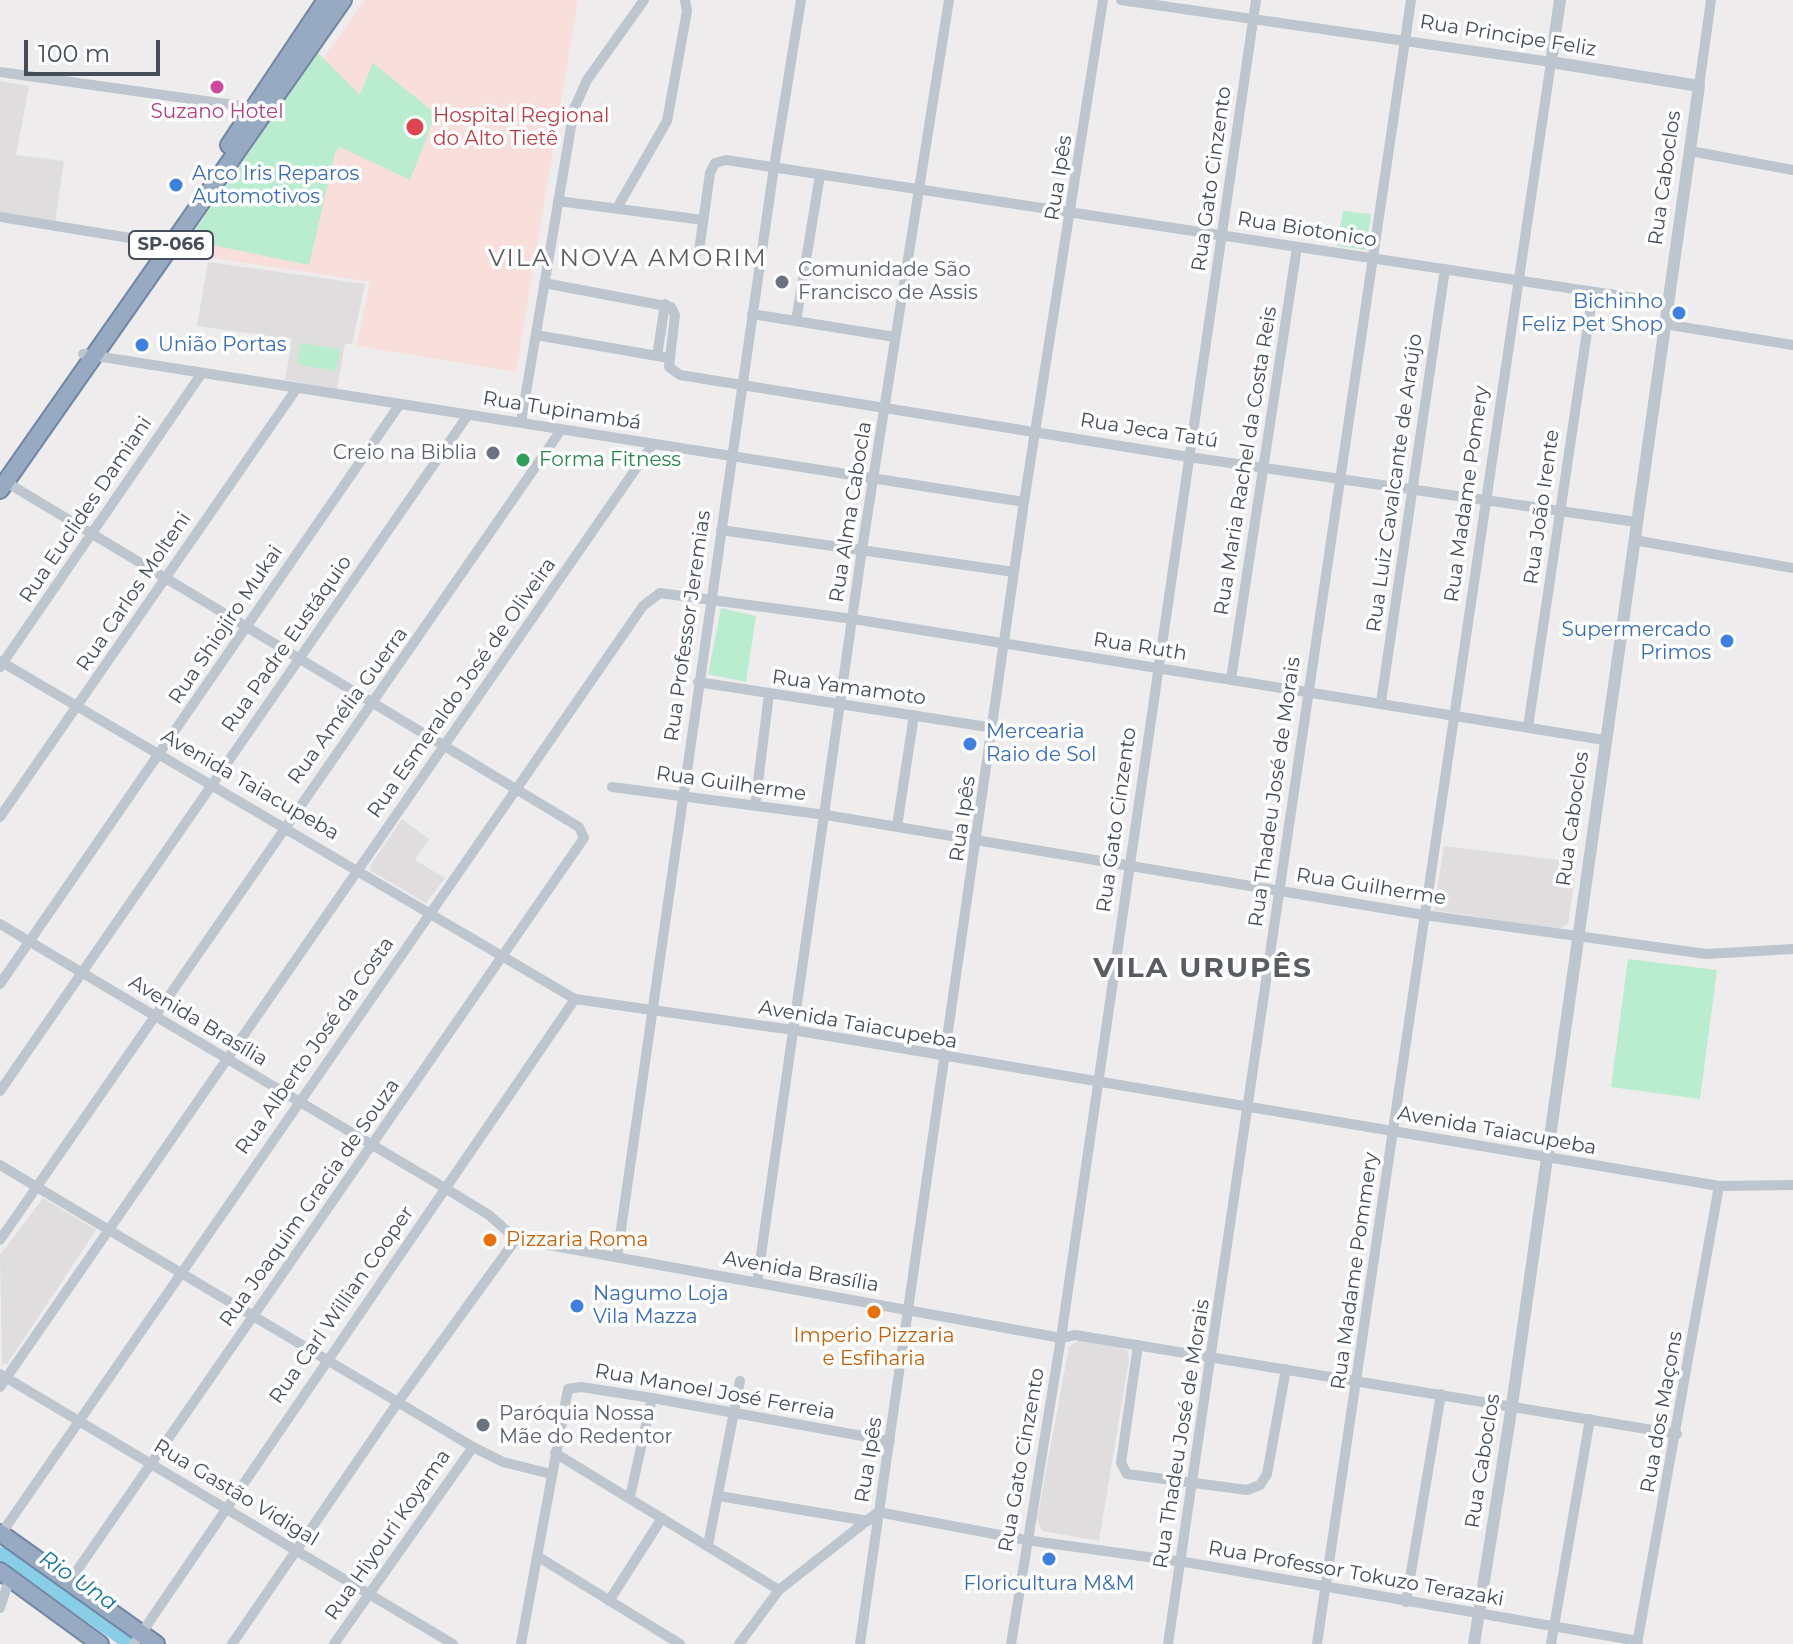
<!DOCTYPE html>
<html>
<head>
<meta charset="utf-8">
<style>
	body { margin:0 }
	#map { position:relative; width:1793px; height:1644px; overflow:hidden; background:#eeecec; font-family:Montserrat,sans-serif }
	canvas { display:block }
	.scale { position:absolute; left:24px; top:40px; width:136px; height:36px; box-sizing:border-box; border:4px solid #454e58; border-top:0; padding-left:10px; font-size:24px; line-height:28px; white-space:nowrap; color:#454e58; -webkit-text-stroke:6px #fff; paint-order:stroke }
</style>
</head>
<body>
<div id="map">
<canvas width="1793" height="1644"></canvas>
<div class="scale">100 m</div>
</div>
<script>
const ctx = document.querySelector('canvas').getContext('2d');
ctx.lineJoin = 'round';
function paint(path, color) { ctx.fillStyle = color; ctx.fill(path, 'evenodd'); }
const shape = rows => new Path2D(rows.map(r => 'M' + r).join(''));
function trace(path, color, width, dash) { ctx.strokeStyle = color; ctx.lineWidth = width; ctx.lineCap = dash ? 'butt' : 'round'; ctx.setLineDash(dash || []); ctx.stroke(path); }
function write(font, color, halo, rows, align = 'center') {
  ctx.font = font + ' Montserrat,sans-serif'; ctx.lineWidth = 7; ctx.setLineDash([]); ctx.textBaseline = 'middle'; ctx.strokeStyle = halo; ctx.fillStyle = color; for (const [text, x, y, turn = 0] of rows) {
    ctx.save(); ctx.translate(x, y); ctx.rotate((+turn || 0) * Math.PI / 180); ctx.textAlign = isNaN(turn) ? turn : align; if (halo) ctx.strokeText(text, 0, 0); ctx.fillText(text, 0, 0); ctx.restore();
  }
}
paint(shape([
	[0,81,29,86,16,155,64,161,55,223,0,215],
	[208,262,365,284,352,344,345,344,337,389,285,380,292,339,197,326],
	[402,819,429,839,415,860,445,878,426,903,371,871,370,866],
	[1444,846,1577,862,1568,924,1559,929,1434,910],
	[43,1198,96,1230,7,1364,2,1364,0,1255],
	[1079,1340,1121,1347,1128,1351,1129,1359,1099,1541,1042,1531,1037,1519,1069,1347]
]), '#dfdddd');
paint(shape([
	[365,0,578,0,516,372,357,346,370,282,183,253]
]), '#f9dfdb');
paint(shape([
	[318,53,360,95,373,63,436,114,410,180,340,147,335,153,309,265,188,240],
	[1343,211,1371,214,1366,250,1337,246],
	[301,343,340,349,336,371,297,364],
	[721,608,756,616,746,682,708,674],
	[1628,959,1717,970,1700,1099,1611,1087]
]), '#baecd0');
trace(shape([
	[0,1555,32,1573,132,1644]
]), '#89cee7', 16);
const trunk = shape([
	[229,145,326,0],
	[0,490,343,0],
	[0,1533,156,1644],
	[0,1571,100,1644]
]);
trace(trunk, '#7086a5', 20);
trace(shape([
	[1121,0,1551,62,1317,1644],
	[0,72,255,108],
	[1699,86,1711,0],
	[1690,151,1793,170],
	[558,201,703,220],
	[617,208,667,121,687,11,685,0],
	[0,217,161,243],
	[699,251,710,173,715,163,726,160,1667,303],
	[544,283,671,307,675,315,669,367,680,375,1189,457,1636,522],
	[752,314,895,337],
	[796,321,820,175],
	[1664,324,1793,345],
	[536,335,669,358],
	[83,354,1024,502],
	[657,356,665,304],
	[521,422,574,109,587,80,644,0],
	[6,482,579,827,584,838,69,1582],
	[721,530,1014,572],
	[1634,540,1793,568],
	[0,661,575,999,793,1030,1719,1186,1793,1185],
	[0,667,202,373],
	[1231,679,1297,247],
	[698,682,994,728],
	[1381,702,1445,269],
	[1528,727,1593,292],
	[612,787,826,815,1424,915,1577,936,1706,954,1793,949],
	[755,806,769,694],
	[0,817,297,388],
	[897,826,914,715],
	[0,924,445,1188,489,1215,516,1239,1061,1338,1075,1335,1677,1434],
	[0,984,400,404],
	[0,1091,468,415],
	[0,1165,473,1447,503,1462,551,1474],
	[0,1240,561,430],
	[617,1257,774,167,801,0],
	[757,1283,862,549,949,0],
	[1138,1345,1121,1463,1127,1474,1247,1490,1260,1485,1267,1474,1286,1369],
	[0,1374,453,1644],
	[0,1387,653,444],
	[555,1453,779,1590],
	[719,1496,868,1521],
	[630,1497,652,1398],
	[1,1534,643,606,660,593,853,619,1604,740],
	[708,1545,740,1381],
	[537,1556,680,1644],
	[609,1601,662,1518],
	[1406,1602,1441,1394],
	[0,1608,10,1577],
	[134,1644,575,999],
	[232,1644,398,1402,516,1239],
	[334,1644,473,1447],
	[521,1644,568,1389,581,1387,652,1398,890,1441],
	[739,1644,779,1590,878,1512,1026,1540,1191,1563,1638,1641],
	[860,1644,1024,502,1103,0],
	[1011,1644,1061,1338,1256,0],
	[1168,1644,1411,0],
	[1551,1644,1590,1419],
	[1637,1644,1719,1186]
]), '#bdc5ce', 10);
trace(shape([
	[1474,1644,1512,1405,1699,86,1551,62,1560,0]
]), '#bdc5ce', 12);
trace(trunk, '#98aac2', 16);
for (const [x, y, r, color] of [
	[217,87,8,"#d1479c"],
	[415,127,10,"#e0444e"],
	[176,185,8,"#3f7fe0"],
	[782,282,8,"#6b7280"],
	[1679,313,8,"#3f7fe0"],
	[142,345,8,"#3f7fe0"],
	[493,453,8,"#6b7280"],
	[523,460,8,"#2e9e5b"],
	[1727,641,8,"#3f7fe0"],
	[970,744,8,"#3f7fe0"],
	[490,1240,8,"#e8710a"],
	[577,1306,8,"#3f7fe0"],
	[874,1312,8,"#e8710a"],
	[483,1425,8,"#6b7280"],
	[1049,1559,8,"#3f7fe0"]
]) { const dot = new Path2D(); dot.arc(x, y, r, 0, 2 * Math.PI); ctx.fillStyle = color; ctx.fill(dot); trace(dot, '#fff', 3); }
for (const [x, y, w] of [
	[171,245,84]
]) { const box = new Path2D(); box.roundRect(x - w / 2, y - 14, w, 28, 6); ctx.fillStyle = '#fff'; ctx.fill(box); trace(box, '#454e58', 2); }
write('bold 18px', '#454e58', null, [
	["SP-066",171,245]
]);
write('20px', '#454e58', '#fff', [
	["Rua Principe Feliz",1508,36,9],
	["Rua Ipês",1059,178,-81],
	["Rua Caboclos",1665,178,-82],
	["Rua Gato Cinzento",1212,179,-82],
	["Rua Biotonico",1307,230,9],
	["Rua Tupinambá",562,411,9],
	["Rua Jeca Tatú",1149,431,9],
	["Rua Maria Rachel da Costa Reis",1246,461,-81],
	["Rua Luiz Cavalcante de Araújo",1395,483,-82],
	["Rua Madame Pomery",1467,494,-82],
	["Rua João Irente",1542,507,-82],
	["Rua Euclides Damiani",86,510,-56],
	["Rua Alma Cabocla",851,512,-81],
	["Rua Carlos Molteni",134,592,-56],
	["Rua Shiojiro Mukai",226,625,-56],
	["Rua Professor Jeremias",688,626,-82],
	["Rua Padre Eustáquio",287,644,-55],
	["Rua Ruth",1140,647,9],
	["Rua Esmeraldo José de Oliveira",462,688,-55],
	["Rua Yamamoto",849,688,8],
	["Rua Amélia Guerra",348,706,-54],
	["Rua Guilherme",731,784,8],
	["Avenida Taiacupeba",250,785,30],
	["Rua Thadeu José de Morais",1275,792,-82],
	["Rua Ipês",963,819,-82],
	["Rua Caboclos",1573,819,-82],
	["Rua Gato Cinzento",1117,820,-82],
	["Rua Guilherme",1371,887,9],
	["Avenida Brasília",198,1021,31],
	["Avenida Taiacupeba",858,1025,10],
	["Rua Alberto José da Costa",315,1046,-55],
	["Avenida Taiacupeba",1497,1131,10],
	["Rua Joaquim Gracia de Souza",310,1203,-55],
	["Rua Madame Pommery",1355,1271,-82],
	["Avenida Brasília",801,1272,10],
	["Rua Carl Willian Cooper",342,1305,-55],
	["Rua Manoel José Ferreia",715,1392,10],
	["Rua dos Maçons",1662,1412,-80],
	["Rua Thadeu José de Morais",1182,1434,-81],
	["Rua Ipês",869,1460,-81],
	["Rua Gato Cinzento",1022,1460,-80],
	["Rua Caboclos",1483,1461,-81],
	["Rua Gastão Vidigal",236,1493,31],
	["Rua Hiyouri Koyama",388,1535,-55],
	["Rua Professor Tokuzo Terazaki",1356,1574,10]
]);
write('20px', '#b23c85', '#fff', [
	["Suzano Hotel",217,112]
]);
write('20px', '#be3a42', '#fff', [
	["Hospital Regional",433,116],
	["do Alto Tietê",433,139]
], 'left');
write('20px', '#366cbe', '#fff', [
	["Arco Iris Reparos",192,174],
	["Automotivos",192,197],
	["Bichinho",1663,302,"right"],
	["Feliz Pet Shop",1663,325,"right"],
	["União Portas",158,345],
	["Supermercado",1711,630,"right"],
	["Primos",1711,653,"right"],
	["Mercearia",986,732],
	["Raio de Sol",986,755],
	["Nagumo Loja",593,1294],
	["Vila Mazza",593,1317],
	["Floricultura M&M",1049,1584,"center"]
], 'left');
write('20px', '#5b616d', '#fff', [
	["Comunidade São",798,270],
	["Francisco de Assis",798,293],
	["Creio na Biblia",477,453,"right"],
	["Paróquia Nossa",499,1414],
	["Mãe do Redentor",499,1437]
], 'left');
write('20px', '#27864d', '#fff', [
	["Forma Fitness",539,460]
], 'left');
write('20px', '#c56008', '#fff', [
	["Pizzaria Roma",506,1240],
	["Imperio Pizzaria",874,1336,"center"],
	["e Esfiharia",874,1359,"center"]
], 'left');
write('italic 22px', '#12789e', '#fff', [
	["Rio Una",78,1581,34]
]);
ctx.letterSpacing = '2px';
write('24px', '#595c60', '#fff', [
	["VILA NOVA AMORIM",628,259]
]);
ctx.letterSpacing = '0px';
ctx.letterSpacing = '2px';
write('bold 28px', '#595c60', '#fff', [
	["VILA URUPÊS",1203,969]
]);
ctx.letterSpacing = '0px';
</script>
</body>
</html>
